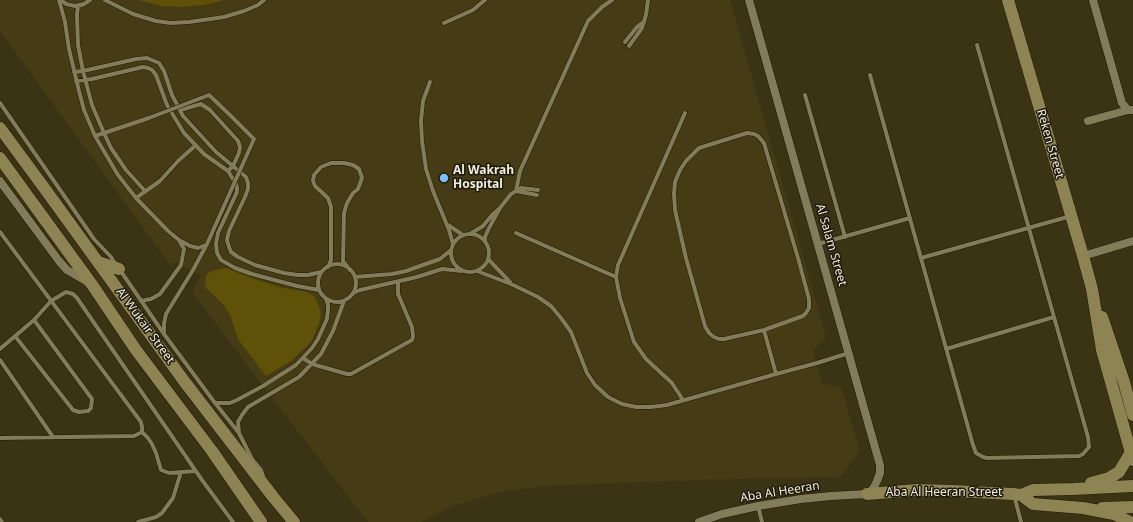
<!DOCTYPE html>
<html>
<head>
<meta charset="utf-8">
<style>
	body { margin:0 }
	canvas { display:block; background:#3a3314 }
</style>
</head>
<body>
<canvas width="1133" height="522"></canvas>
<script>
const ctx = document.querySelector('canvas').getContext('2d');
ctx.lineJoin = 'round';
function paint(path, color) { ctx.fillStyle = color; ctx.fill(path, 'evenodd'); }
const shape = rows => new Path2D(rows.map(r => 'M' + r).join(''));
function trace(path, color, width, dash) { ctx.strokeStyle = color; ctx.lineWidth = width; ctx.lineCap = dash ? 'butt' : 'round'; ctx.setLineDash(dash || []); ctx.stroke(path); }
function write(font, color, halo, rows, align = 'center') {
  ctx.font = font + ' "Noto Sans",sans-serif'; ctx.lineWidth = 3; ctx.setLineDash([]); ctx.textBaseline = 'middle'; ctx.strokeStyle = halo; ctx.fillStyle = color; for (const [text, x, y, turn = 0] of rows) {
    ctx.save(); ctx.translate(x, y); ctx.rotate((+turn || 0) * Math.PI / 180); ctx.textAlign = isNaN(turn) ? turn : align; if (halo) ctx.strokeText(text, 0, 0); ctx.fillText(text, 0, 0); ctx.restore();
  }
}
paint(shape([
	[0,0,730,0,826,337,813,351,822,383,841,388,860,451,840,477,694,480,545,486,505,491,455,505,421,522,368,522,263,386,192,292,201,275,175,262,171,266,0,31]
]), '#453c15');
paint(shape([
	[139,0,225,0,203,5,182,7,161,6],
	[226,268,251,278,279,287,307,292,314,296,318,304,321,312,319,324,311,342,291,361,266,376,238,339,230,315,222,303,206,288,205,282,206,276,209,272,219,269]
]), '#5f5108');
const lane = shape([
	[59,0,65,22,69,49,79,91,84,110,95,136,118,175,136,198,168,231,179,240,184,249,181,265,160,294,151,299,141,301],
	[61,0,66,4,75,6,84,4,90,0],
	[105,0,133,14,156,21,171,23,189,22,224,17,244,11,258,5,264,0],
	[84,4,78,6,77,15,78,45,83,71,92,105,104,133,111,148,126,170,145,191],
	[444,23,473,10,485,0],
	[625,42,637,27,644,22],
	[629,46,642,28,646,15,648,0],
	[74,72,83,71,136,59,147,58,159,63,164,71,172,95,183,116,216,152,246,177,248,183,248,189,245,197,229,231,227,240,229,247,231,252,238,257,255,265,284,273,298,275,308,275,321,272],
	[870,75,973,445,976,453,983,457,987,458,1079,456,1083,454,1089,447,1088,437,977,45],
	[76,81,92,79,143,67,148,68,152,70,156,75,167,105,184,133,204,154,228,171,236,184,237,188,237,192,218,233,216,244,217,253,221,260,235,268,252,274,297,286,319,290],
	[430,82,423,101,421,121,422,141,426,169,433,191,449,230,453,244],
	[805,95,845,237],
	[0,103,94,239,111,257,116,265],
	[180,110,201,104,210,110,238,141,240,147,239,153,233,166,228,171],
	[747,133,754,134,758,136,764,143,798,258,809,299,809,308,806,313,803,316,764,330,724,339,719,339,714,337,709,333,705,326,686,258,675,210,674,194,675,182,680,170,686,161,699,148,747,133],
	[95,136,113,130],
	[516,191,520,171,588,21,602,7,612,0],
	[516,191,537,195],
	[136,198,160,181,178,161,196,145],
	[448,225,463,235],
	[0,232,141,422,142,427,142,432,134,436,0,438],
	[516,233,616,277],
	[470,234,483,226,493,214,500,208],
	'451 253a19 19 0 1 1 38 0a19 19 0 1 1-38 0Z',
	[181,241,190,246,198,248,206,245],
	[485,242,485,237,489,228,500,208,511,194,521,188,538,190],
	[818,244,910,218],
	[921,258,1071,216],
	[488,259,510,282],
	'318 283a19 19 0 1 1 38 0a19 19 0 1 1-38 0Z',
	[328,267,331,260,331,207,328,198,315,186,313,181,314,175,321,167,331,163,344,163,353,165,359,169,362,178,358,189,353,193,347,203,344,213,343,261,350,270],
	[120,270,164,334,215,403,239,433,252,459,261,470,263,476],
	[477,271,511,284,538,297,551,306,561,318,571,332,587,373,595,385,608,397,622,404,636,407,651,407,667,405,776,374,817,363,849,353],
	[355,277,392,274,406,271,440,259,451,250],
	[353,293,360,290,417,277,442,269,462,271],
	[764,330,776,374],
	[164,334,164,324,166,314,193,270,207,244],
	[15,336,73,410,79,412,88,411,91,408,92,399,34,320],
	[0,349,34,320,51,301,66,292,73,294,77,298,202,480,233,522],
	[946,349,1054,317],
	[303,358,312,364,347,374,351,374,412,340,413,336,412,327,398,294,398,282],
	[0,360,53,437],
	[683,400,672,383,646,359,634,342,620,298,616,277,618,265,685,113],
	[215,403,230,403,237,400,263,386,296,365,312,348,318,339,322,330,327,319,328,310,328,304,326,299],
	[142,432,148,438,152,444,156,453,161,470,169,473,196,471],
	[239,433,238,422,242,415,248,407,299,377,321,354,333,331,344,301],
	[1014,495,1021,522],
	[758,506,762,522],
	[0,519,2,522],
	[138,522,156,517,162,513,173,498,181,472]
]);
const street = shape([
	[1093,0,1122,103,1128,110],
	[1088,121,1128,110,1132,110],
	[0,181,59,261,67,270,88,282],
	[1083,256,1133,241],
	[699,522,722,514,758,506,801,499,831,496,867,494,873,489,877,481,880,473,880,465,878,458,749,0]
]);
const secondary = shape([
	[1008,0,1083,256,1092,289,1102,350,1133,460],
	[0,128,45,189,184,381,274,498,294,522],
	[0,158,93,286,136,350,212,451,261,522],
	[98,262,119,269],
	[1102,317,1124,382,1133,415],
	[1091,483,1109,478,1119,472,1131,452],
	[867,494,917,490,953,491,1013,494,1021,495,1033,504,1083,508,1114,514,1130,522],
	[1021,495,1033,490,1073,489,1133,486],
	[1102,508,1133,507]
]);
trace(lane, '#211a00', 5);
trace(street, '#211a00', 9);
trace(secondary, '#211a00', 13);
trace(lane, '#837c5b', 4);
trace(street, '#837c5b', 8);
trace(secondary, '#8e8352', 12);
const laneBridge = shape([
	[113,130,149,118,209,95,231,116,254,139,207,244]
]);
trace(laneBridge, '#211a00', 5, []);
trace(laneBridge, '#837c5b', 4);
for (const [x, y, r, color] of [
	[444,178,5,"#7cbef9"]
]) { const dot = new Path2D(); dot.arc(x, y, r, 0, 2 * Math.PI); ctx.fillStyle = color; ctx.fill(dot); trace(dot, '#1e1b0e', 1.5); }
write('12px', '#f1eddb', '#1e1b0e', [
	["Reken Street",1050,144,74],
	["Al Salam Street",831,245,74],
	["Al Wukair Street",145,326,54],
	["Aba Al Heeran",780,492,-9],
	["Aba Al Heeran Street",944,493]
]);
write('bold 12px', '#f1eddb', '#1e1b0e', [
	["Al Wakrah",453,171],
	["Hospital",453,185]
], 'left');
</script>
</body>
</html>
